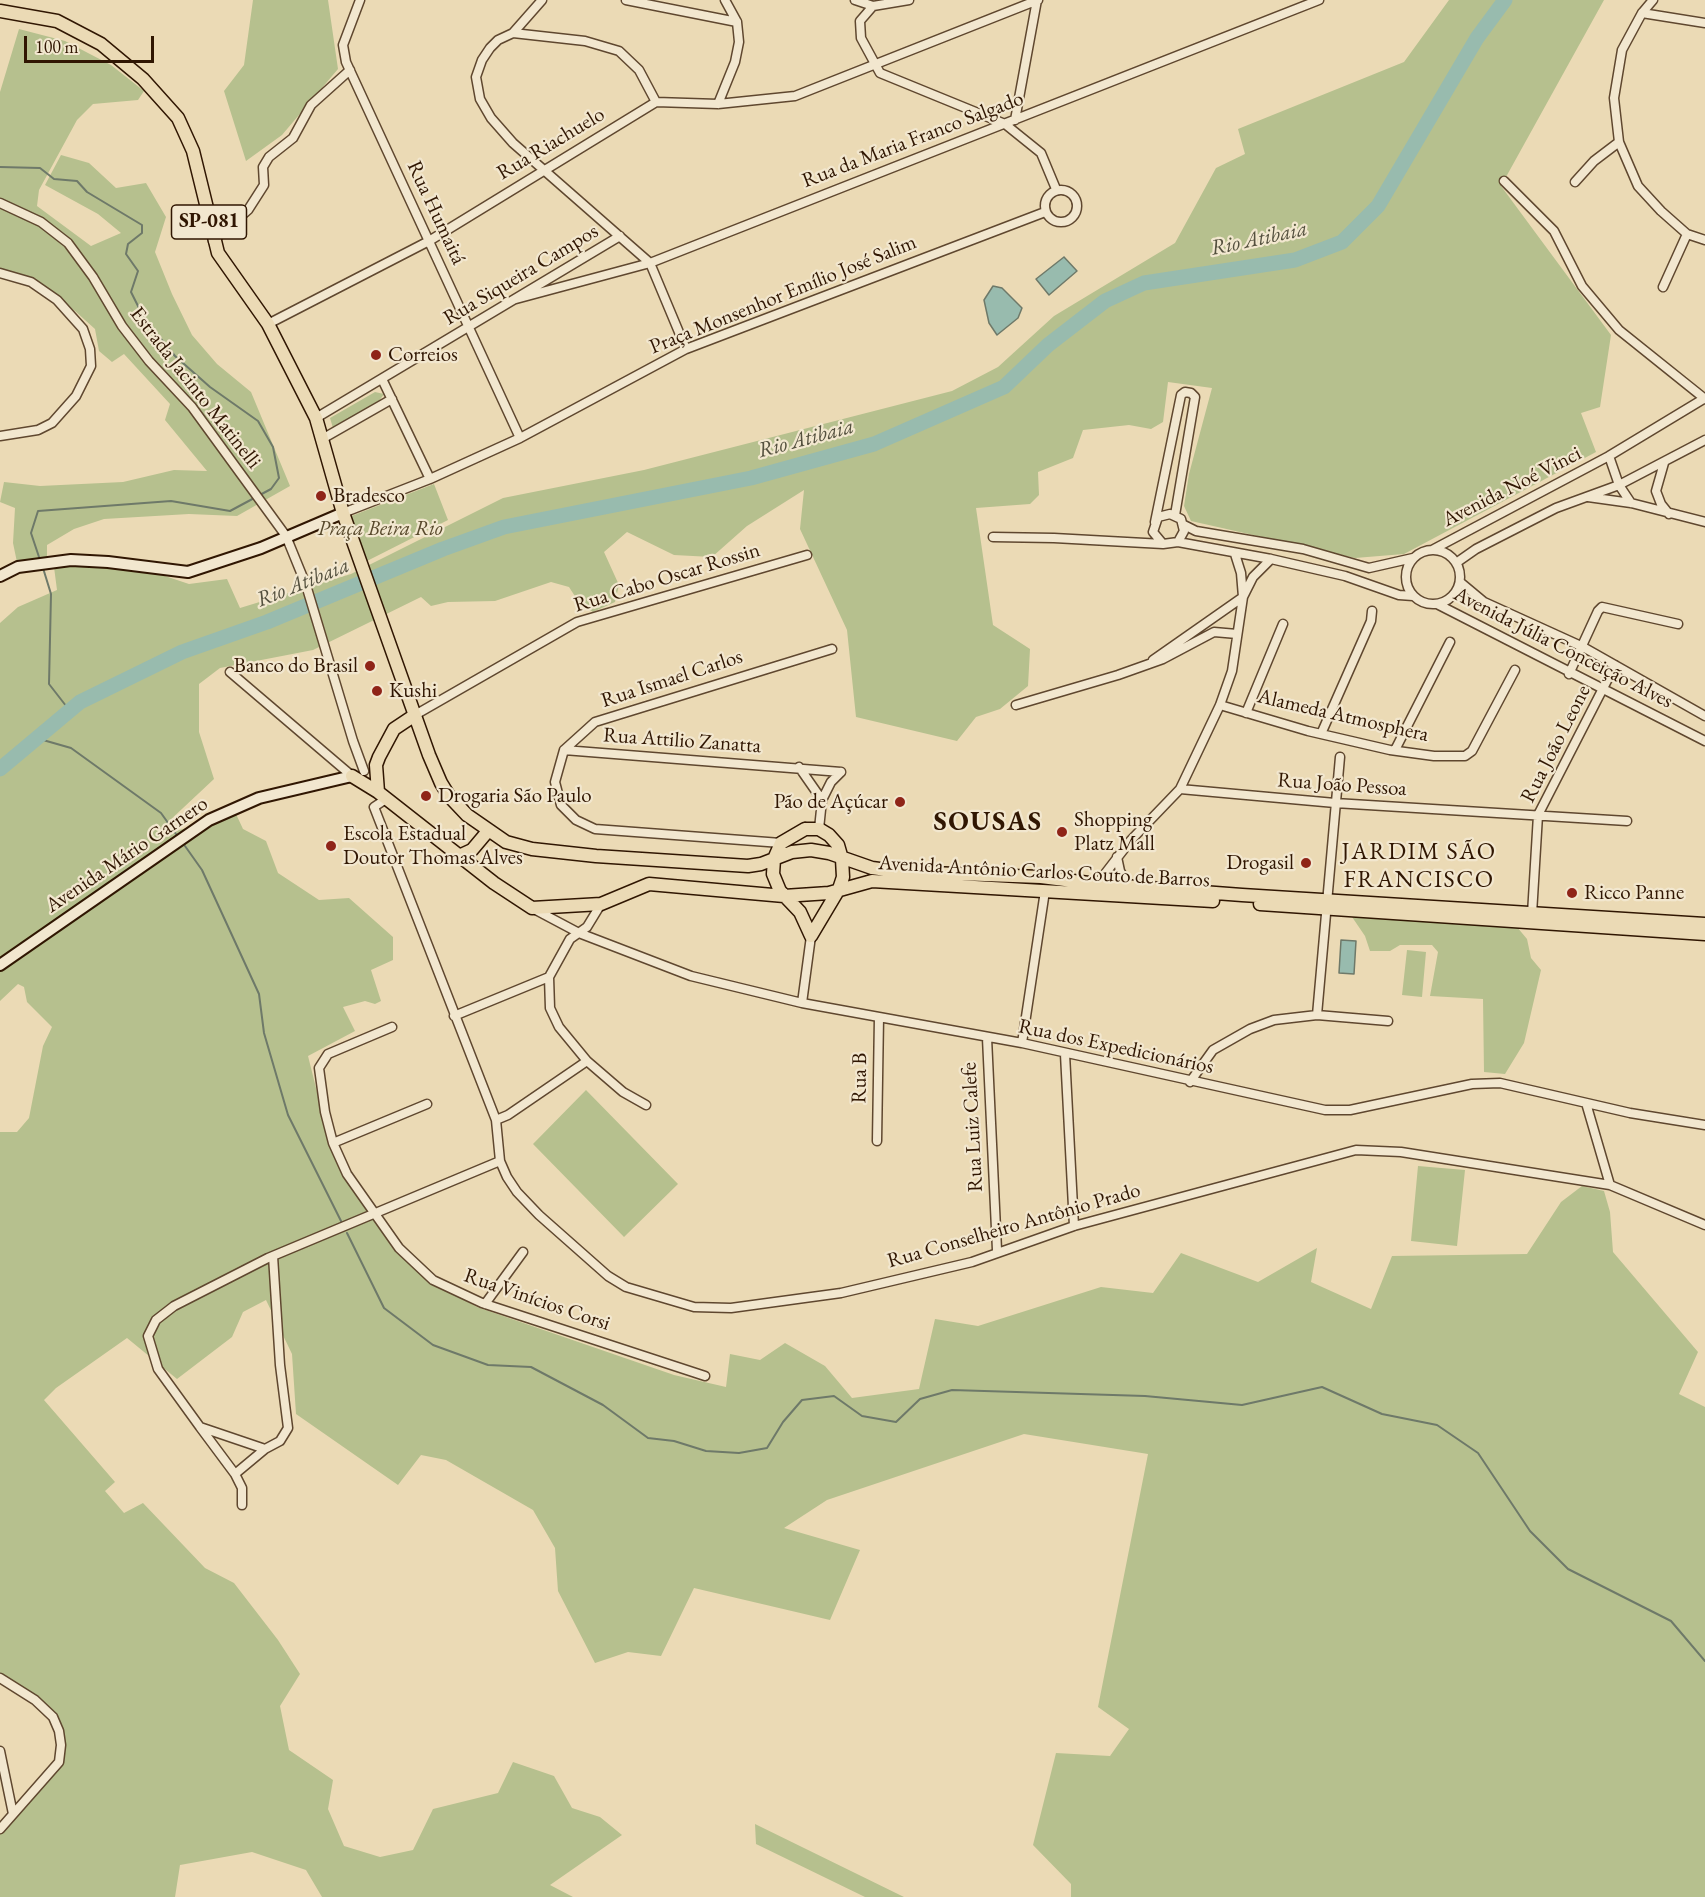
<!DOCTYPE html>
<html>
<head>
<meta charset="utf-8">
<style>
	body { margin:0 }
	#map { position:relative; width:1705px; height:1897px; overflow:hidden; background:#ebdab5; font-family:"EB Garamond",serif }
	canvas { display:block }
	.scale { position:absolute; left:24px; top:36px; width:130px; height:27px; box-sizing:border-box; border:3px solid #301602; border-top:0; padding-left:8px; font-size:18px; line-height:21px; white-space:nowrap; color:#301602; -webkit-text-stroke:4px #f2e7cf; paint-order:stroke }
</style>
</head>
<body>
<div id="map">
<canvas width="1705" height="1897"></canvas>
<div class="scale">100 m</div>
</div>
<script>
const ctx = document.querySelector('canvas').getContext('2d');
ctx.lineJoin = 'round';
function paint(path, color) { ctx.fillStyle = color; ctx.fill(path, 'evenodd'); }
const shape = rows => new Path2D(rows.map(r => 'M' + r).join(''));
function trace(path, color, width, dash) { ctx.strokeStyle = color; ctx.lineWidth = width; ctx.lineCap = dash ? 'butt' : 'round'; ctx.setLineDash(dash || []); ctx.stroke(path); }
function write(font, color, halo, rows, align = 'center') {
  ctx.font = font + ' "EB Garamond",serif'; ctx.lineWidth = 4.5; ctx.setLineDash([]); ctx.textBaseline = 'middle'; ctx.strokeStyle = halo; ctx.fillStyle = color; for (const [text, x, y, turn = 0] of rows) {
    ctx.save(); ctx.translate(x, y); ctx.rotate((+turn || 0) * Math.PI / 180); ctx.textAlign = isNaN(turn) ? turn : align; if (halo) ctx.strokeText(text, 0, 0); ctx.fillText(text, 0, 0); ctx.restore();
  }
}
paint(shape([
	[253,0,328,0,338,69,282,135,246,161,224,91,244,65],
	[1449,0,1604,0,1501,186,1611,335,1600,407,1581,413,1596,452,1404,554,1355,558,1191,521,1184,506,1189,474,1212,388,1168,382,1163,422,1151,429,1129,425,1083,430,1073,458,1038,472,1039,495,1030,504,976,508,993,625,1030,649,1028,686,1000,709,976,717,957,741,856,717,847,630,800,529,804,490,747,526,712,557,674,555,627,532,604,552,619,585,615,602,593,612,580,604,569,587,551,582,495,601,448,602,431,606,421,597,313,650,220,668,199,684,199,732,214,779,167,823,176,831,236,814,243,829,266,841,278,873,319,900,349,898,393,937,393,960,371,970,381,1001,375,1004,365,1001,343,1007,355,1031,308,1056,328,1136,343,1176,394,1250,429,1281,477,1307,674,1375,726,1387,730,1354,760,1360,785,1343,825,1366,852,1398,919,1389,935,1319,978,1326,1101,1287,1153,1293,1181,1253,1258,1282,1317,1248,1311,1282,1371,1309,1392,1256,1527,1254,1561,1202,1582,1186,1604,1191,1610,1212,1613,1252,1698,1352,1679,1394,1705,1407,1705,1897,1071,1897,1071,1884,1033,1845,1056,1753,1110,1756,1129,1729,1098,1707,1148,1454,1024,1434,827,1500,784,1528,860,1550,830,1620,694,1588,661,1656,628,1652,595,1663,558,1591,555,1548,533,1510,446,1460,421,1455,398,1485,296,1414,292,1354,266,1300,243,1312,232,1337,177,1379,127,1338,56,1388,44,1400,115,1482,105,1491,124,1513,143,1503,205,1568,234,1583,278,1640,300,1674,280,1706,289,1750,333,1780,328,1809,344,1846,380,1857,413,1850,433,1809,498,1793,513,1762,554,1776,572,1808,600,1817,622,1835,550,1885,573,1897,322,1897,306,1870,252,1852,180,1865,175,1897,0,1897,0,1833,59,1762,59,1731,35,1700,0,1677,0,1132,17,1132,29,1118,43,1046,52,1027,27,1002,24,987,18,984,0,1001,0,623,18,607,57,590,54,567,105,565,156,573,189,584,227,579,240,608,351,574,503,498,644,470,952,391,998,367,1054,316,1175,243,1216,168,1245,154,1238,129,1404,62],
	[19,29,65,41,111,65,144,91,138,100,93,104,77,120,39,190,37,206,91,246,121,233,98,214,45,185,61,155,89,163,116,188,146,183,166,217,155,252,172,294,192,335,217,364,251,392,290,486,237,516,189,514,104,519,74,529,47,545,47,559,18,567,13,543,15,508,0,502,4,482,40,486,123,482,174,470,207,471,165,420,170,404,124,354,112,362,99,351,95,329,75,311,31,282,0,274,0,92],
	[375,392,384,394,379,401,333,428,330,418],
	[434,484,448,520,365,562,349,517],
	[1350,914,1517,927,1527,939,1531,958,1541,970,1524,1043,1505,1074,1484,1072,1483,999,1430,996,1438,952,1432,945,1400,945,1390,951,1370,951,1365,936],
	[1407,950,1426,952,1422,997,1402,995],
	[586,1090,678,1184,624,1237,533,1144],
	[1418,1166,1465,1170,1457,1246,1411,1241],
	[755,1824,904,1897,865,1897,756,1844]
]), '#b6c08e');
const water = shape([
	[1064,257,1077,271,1049,295,1036,279,1064,257],
	[993,286,1002,288,1022,308,1018,318,997,335,989,323,984,300,993,286],
	[1341,940,1356,941,1354,974,1339,973,1341,940]
]);
paint(water, '#98bbae');
trace(water, '#6e7969', 1.5);
trace(shape([
	[0,167,40,168,54,179,77,181,87,192,142,225,142,233,128,244,126,254,138,271,131,292,145,320,175,356,210,387,258,421,273,447,279,478,271,489,230,511,171,501,38,511,31,533,40,560],
	[43,568,51,594,49,684,70,711],
	[36,738,71,748,161,813,176,834],
	[185,846,202,870,259,994,264,1033,288,1115,342,1223],
	[347,1233,384,1308,433,1345,488,1365,531,1367,603,1405,648,1438,674,1441,706,1451,739,1453,767,1448,783,1422,802,1400,834,1396,862,1416,896,1422,920,1399,952,1390,1145,1396,1242,1405,1322,1387,1382,1414,1437,1425,1478,1453,1530,1531,1568,1569,1671,1621,1705,1661]
]), '#6e7969', 2);
trace(shape([
	[0,769,80,702,182,652,267,622,443,549,504,527,751,478,874,444,1004,387,1048,345,1105,301,1144,283,1295,260,1342,242,1378,206,1477,38,1505,0]
]), '#98bbae', 15);
const street = shape([
	[360,0,343,45,346,62,520,438],
	[626,0,737,22],
	[855,0,873,6],
	[909,0,873,6,860,21,861,38,880,73,1005,124,1041,153,1056,189],
	[1653,0,1642,13,1622,50,1614,98,1619,142,1638,186,1661,211,1687,234,1705,240],
	[1642,13,1705,23],
	[513,33,542,0],
	[656,102,639,70,619,51,585,41,513,33,498,40,490,48,482,60,476,77,480,99,491,118,513,143,650,263,686,349],
	[718,104,735,62,739,42,737,22,725,0],
	[1015,120,1037,0],
	[1504,181,1554,231,1582,286,1619,330,1705,399],
	[1575,182,1594,161,1619,142],
	'1045 206a16 16 0 1 1 32 0a16 16 0 1 1-32 0Z',
	[0,203,41,222,68,243,93,277,122,326,149,361,192,407,286,536,306,585,353,741,364,771],
	[213,241,248,210,264,185,263,167,269,157,293,138,311,105,350,70],
	[0,273,31,282,57,300,83,329,90,349,91,366,76,396,52,423,38,430,0,436],
	[1663,287,1687,234],
	[516,299,650,263,1319,0],
	[268,324,429,241,656,102,718,104,795,96,1038,0],
	[382,379,430,479],
	[316,418,620,236],
	[322,439,392,399],
	[1609,456,1619,485,1631,503],
	[1664,463,1656,491,1661,504,1669,514],
	[1588,497,1631,503,1705,522],
	[343,513,430,479,520,438,686,349,1045,212],
	[1155,522,1181,395,1185,392,1191,393,1195,397,1175,515],
	[1184,525,1196,531,1303,549,1369,568,1413,558],
	[993,537,1054,538,1163,544],
	[1178,542,1184,531,1181,519,1170,514,1158,517,1153,532,1163,544,1178,542,1271,559,1345,576,1399,595,1413,596],
	[1432,550,1609,456,1705,398],
	'1406 577a27 27 0 1 1 54 0a27 27 0 1 1-54 0Z',
	[1456,563,1476,549,1556,508,1619,485,1705,440],
	[1460,582,1484,602,1583,647,1705,716],
	[1437,604,1705,741],
	[1153,660,1243,597,1253,577,1271,559],
	[230,672,352,776],
	[1569,674,1598,611,1602,607,1678,624],
	[1016,705,1118,675,1163,659,1214,632,1237,634],
	[1220,705,1308,731,1390,750,1434,756,1465,756,1472,751,1515,670],
	[1246,713,1283,624],
	[415,715,577,622,807,555],
	[1321,734,1371,621,1372,611],
	[564,750,841,772],
	[1395,750,1450,642],
	[799,767,822,800],
	[1180,789,1335,803,1627,821],
	[386,799,374,807,496,1120,500,1161,507,1177,517,1192,539,1215,608,1276,626,1287,694,1307,731,1308,841,1293,972,1262,1074,1226,1356,1150,1401,1152,1610,1185,1705,1225],
	[819,829,822,800,831,782,841,772],
	[781,843,595,829,576,820,561,805,555,782,564,750,595,722,832,649],
	[1117,857,1120,871,1129,886],
	[1097,884,1131,840,1180,789,1220,705,1232,671,1243,597,1241,573,1235,554],
	[601,904,587,927,570,939,549,977,550,1008,559,1027,587,1061,623,1092,646,1105],
	[532,908,579,933,691,976,802,1003,1022,1043,1325,1110,1350,1110,1472,1084,1500,1083,1630,1113,1705,1125],
	[1532,914,1538,815,1615,665],
	[802,1003,811,936],
	[1317,1015,1340,757],
	[454,1016,549,977],
	[392,1027,328,1054,319,1068,325,1112,333,1143,347,1174,399,1248,433,1280,482,1303,705,1376],
	[987,1038,997,1250],
	[1022,1043,1045,891],
	[1065,1054,1074,1226],
	[1190,1082,1213,1050,1250,1029,1274,1020,1317,1015,1388,1021],
	[1586,1103,1610,1185],
	[496,1120,508,1115,587,1061],
	[877,1141,879,1017],
	[333,1143,427,1104],
	[273,1256,280,1365,288,1428,280,1441,265,1449,200,1427,158,1369,148,1336,156,1320,174,1306,268,1258,500,1161],
	[485,1304,523,1252],
	[200,1427,235,1474,265,1449],
	[235,1474,242,1488,242,1505],
	[0,1678,35,1700,53,1717,59,1731,61,1745,59,1762,0,1829],
	[0,1751,13,1814]
]);
const secondary = shape([
	[0,576,18,567,71,560,108,562,188,572,261,548,343,513],
	[0,965,209,820,259,798,352,776]
]);
const primary = shape([
	[0,11,57,21,101,44,143,79,178,118,193,151,218,253,268,324,316,418,343,513,429,755,441,783,449,796,467,815,506,842,532,849,596,856,748,866,761,864,792,852,811,850,829,853,872,868,902,872,1041,877,1097,884,1242,895,1705,924],
	[352,776,378,792,494,883,532,908,601,904,649,884,784,896,829,893,872,881,1213,901],
	[378,792,376,765,379,757,394,729,415,715],
	[805,829,819,829,829,835,838,845,842,859,843,877,839,889,811,936,800,912,780,891,773,874,774,859,781,843,805,829],
	[459,856,472,850,488,831],
	[1260,904,1705,934]
]);
trace(street, '#5f472f', 11);
trace(secondary, '#301602', 14);
trace(primary, '#301602', 15);
trace(street, '#f2e7cf', 8);
trace(secondary, '#f2e7cf', 10);
trace(primary, '#ebdab5', 12);
for (const [x, y, r, color] of [
	[376,355,6,"#8f2418"],
	[321,496,6,"#8f2418"],
	[370,666,6,"#8f2418"],
	[377,691,6,"#8f2418"],
	[426,796,6,"#8f2418"],
	[900,802,6,"#8f2418"],
	[1062,832,6,"#8f2418"],
	[331,846,6,"#8f2418"],
	[1306,863,6,"#8f2418"],
	[1572,893,6,"#8f2418"]
]) { const dot = new Path2D(); dot.arc(x, y, r, 0, 2 * Math.PI); ctx.fillStyle = color; ctx.fill(dot); trace(dot, '#f2e7cf', 2); }
for (const [x, y, w] of [
	[209,222,75]
]) { const box = new Path2D(); box.roundRect(x - w / 2, y - 17, w, 34, 4.5); ctx.fillStyle = '#f2e7cf'; ctx.fill(box); trace(box, '#301602', 1.5); }
write('bold 20px', '#301602', null, [
	["SP-081",209,222]
]);
write('21px', '#301602', '#f2e7cf', [
	["Rua da Maria Franco Salgado",913,140,-21],
	["Rua Riachuelo",551,144,-31],
	["Rua Humaitá",436,213,65],
	["Rua Siqueira Campos",521,275,-31],
	["Praça Monsenhor Emílio José Salim",783,295,-22],
	["Estrada Jacinto Matinelli",195,388,52],
	["Avenida Noé Vinci",1512,487,-27],
	["Rua Cabo Oscar Rossin",667,578,-17],
	["Avenida Júlia Conceição Alves",1563,648,27],
	["Rua Ismael Carlos",672,679,-18],
	["Alameda Atmosphera",1343,716,13],
	["Rua Attilio Zanatta",682,741,4],
	["Rua João Leone",1556,744,-63],
	["Rua João Pessoa",1342,785,4],
	["Avenida Mário Garnero",127,855,-34],
	["Avenida Antônio Carlos Couto de Barros",1044,872,3],
	["Rua dos Expedicionários",1116,1047,12],
	["Rua B",860,1078,-89],
	["Rua Luiz Calefe",973,1127,-93],
	["Rua Conselheiro Antônio Prado",1014,1226,-16],
	["Rua Vinícios Corsi",537,1300,19]
]);
write('21px', '#301602', '#f2e7cf', [
	["Correios",388,355],
	["Bradesco",333,496],
	["Banco do Brasil",358,666,"right"],
	["Kushi",389,691],
	["Drogaria São Paulo",438,796],
	["Pão de Açúcar",888,802,"right"],
	["Shopping",1074,820],
	["Platz Mall",1074,844],
	["Escola Estadual",343,834],
	["Doutor Thomas Alves",343,858],
	["Drogasil",1294,863,"right"],
	["Ricco Panne",1584,893]
], 'left');
write('italic 21px', '#58492c', '#f2e7cf', [
	["Praça Beira Rio",380,529]
]);
write('italic 22px', '#54503e', '#f2e7cf', [
	["Rio Atibaia",1259,239,-12],
	["Rio Atibaia",806,439,-15],
	["Rio Atibaia",303,583,-22]
]);
ctx.letterSpacing = '1.5px';
write('24px', '#301602', '#f2e7cf', [
	["JARDIM SÃO",1419,852],
	["FRANCISCO",1419,880]
]);
ctx.letterSpacing = '0px';
ctx.letterSpacing = '1.5px';
write('bold 27px', '#301602', '#f2e7cf', [
	["SOUSAS",988,823]
]);
ctx.letterSpacing = '0px';
</script>
</body>
</html>
